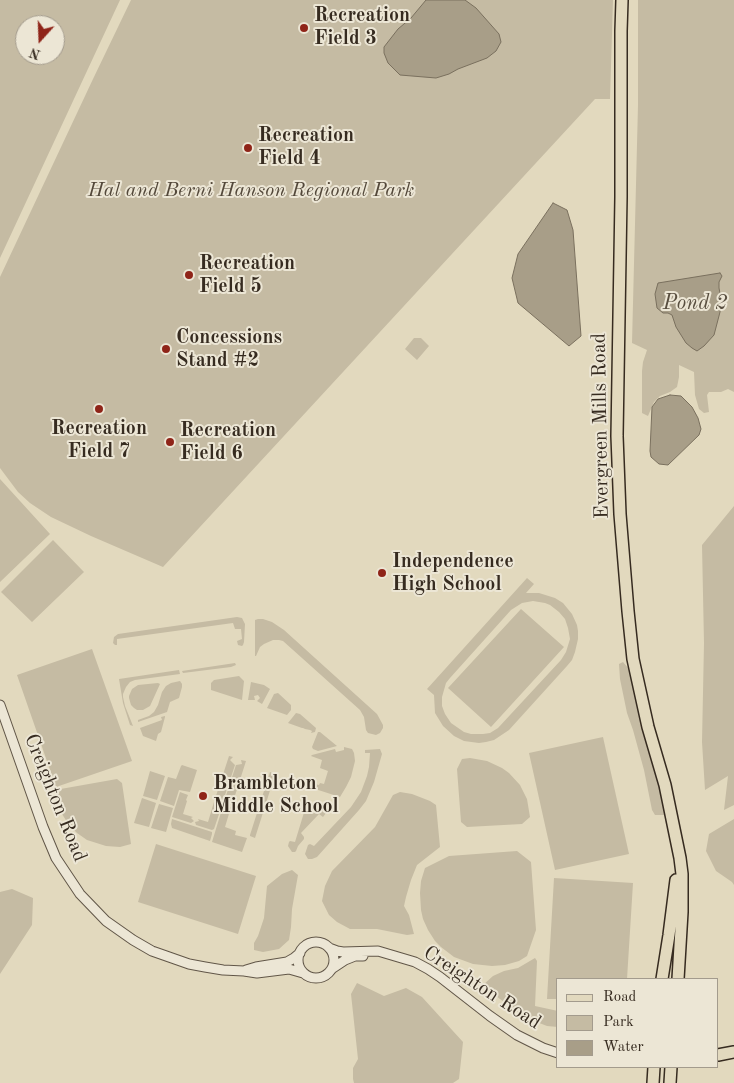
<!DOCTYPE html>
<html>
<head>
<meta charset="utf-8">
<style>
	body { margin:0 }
	#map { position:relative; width:734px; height:1083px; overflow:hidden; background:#e2d9be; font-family:"Old Standard TT",serif }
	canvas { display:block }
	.legend { position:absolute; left:556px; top:978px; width:162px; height:90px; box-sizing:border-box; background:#ece6d5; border:1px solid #a39b8d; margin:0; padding:6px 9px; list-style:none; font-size:15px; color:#362b20 }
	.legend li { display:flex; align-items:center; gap:10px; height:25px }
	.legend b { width:25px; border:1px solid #a39b8d }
	.north { position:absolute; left:15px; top:15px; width:50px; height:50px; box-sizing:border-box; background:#ece6d5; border:1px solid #a39b8d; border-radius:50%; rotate:200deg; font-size:14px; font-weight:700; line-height:20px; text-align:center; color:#362b20 }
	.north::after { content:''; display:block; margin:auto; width:18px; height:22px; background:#8f2418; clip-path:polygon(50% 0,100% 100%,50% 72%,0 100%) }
</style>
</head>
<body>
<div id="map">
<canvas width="734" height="1083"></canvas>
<ul class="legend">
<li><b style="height:6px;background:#e2d9be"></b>Road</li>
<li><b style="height:14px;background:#c5bba3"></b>Park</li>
<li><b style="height:14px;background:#a89e88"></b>Water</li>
</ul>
<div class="north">N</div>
</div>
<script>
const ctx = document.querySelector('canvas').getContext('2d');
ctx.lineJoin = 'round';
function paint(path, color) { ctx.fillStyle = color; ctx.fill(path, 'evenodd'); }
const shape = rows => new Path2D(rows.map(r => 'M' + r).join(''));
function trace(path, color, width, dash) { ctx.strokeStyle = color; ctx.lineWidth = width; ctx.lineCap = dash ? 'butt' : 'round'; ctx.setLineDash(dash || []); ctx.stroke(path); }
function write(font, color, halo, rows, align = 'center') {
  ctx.font = font + ' "Old Standard TT",serif'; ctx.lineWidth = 4; ctx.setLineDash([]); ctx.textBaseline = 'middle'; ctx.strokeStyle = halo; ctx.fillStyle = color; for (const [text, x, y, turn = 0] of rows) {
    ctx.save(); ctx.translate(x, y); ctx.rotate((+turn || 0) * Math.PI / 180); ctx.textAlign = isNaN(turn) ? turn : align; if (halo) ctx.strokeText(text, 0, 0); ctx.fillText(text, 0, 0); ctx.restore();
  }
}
paint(shape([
	[0,0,120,0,0,258],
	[25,25,55,25,55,55,25,55],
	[131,0,613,0,610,99,595,99,163,567,91,536,51,517,30,503,18,492,0,468,0,277,93,79],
	[638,0,734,0,734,392,728,389,721,392,709,392,707,395,709,412,704,413,699,409,695,395,694,372,679,365,679,377,677,387,670,392,660,396,654,402,648,416,642,413,642,371,643,362,647,350,632,343,638,105],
	[414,338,421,338,429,346,417,360,405,349],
	[0,479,50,534,0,582],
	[734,506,734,805,724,810,728,776,705,790,702,742,704,643,702,545],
	[53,540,84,572,32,622,1,592],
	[527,578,534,584,526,593,539,593,555,598,563,603,572,614,577,625,578,631,578,639,575,652,572,660,567,666,509,730,494,740,486,742,479,743,464,741,454,736,443,726,435,713,434,695,427,689],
	[533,601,545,603,550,605,559,612,565,619,568,628,570,639,566,652,561,660,498,728,490,733,483,734,471,734,464,732,451,723,445,714,442,706,442,697,446,683,450,678,511,610,522,603],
	[521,609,564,647,491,727,448,688],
	[237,617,242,618,245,624,244,642,243,645,242,646,238,645,237,641,242,639,241,629,235,629,233,623,117,639,117,645,115,645,113,643,114,637,118,634],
	[258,619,263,619,272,622,284,630,377,714,383,725,383,728,380,733,376,735,368,733,366,730,364,717,360,710,283,641,279,640,273,640,264,644,260,647,256,656,255,656,255,620],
	[92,649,132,761,56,787,17,675],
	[623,662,629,669,637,702,660,787,665,810,664,815,655,815,652,810,644,770,633,730,627,713,620,679,619,664],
	[235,663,236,665,231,667,183,673,182,671],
	[179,670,180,674,135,680,130,682,126,687,123,694,123,697,125,706,133,726,130,725,123,703,119,679],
	[239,676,244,681,242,700,211,690,211,683,214,680],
	[180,681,182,684,182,687,179,698,170,702,167,712,138,722,138,720,149,716,154,712,158,705,162,692,166,686,171,683],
	[251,682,264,685,270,689,262,704,257,701,260,698,258,695,254,696,255,700,248,700],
	[158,683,160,684,150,706,143,710,137,710,134,708,131,705,129,698,129,696,132,689,138,685],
	[278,693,291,705,291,710,287,715,267,708,274,694],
	[296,713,300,714,316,728,315,732,311,733,312,731,310,730,305,729,303,728,302,728,288,723],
	[165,716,165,717,161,732,158,734,156,741,143,736,140,728,162,720,161,717],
	[318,732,320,732,337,746,318,751,313,749,312,747],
	[603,737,629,854,555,870,529,753],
	[344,747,352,749,354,753,355,761,351,777,346,787,340,797,309,787,307,786,310,783,313,783,315,785,315,784,319,785,320,783,324,784,328,771,320,768,322,760,311,756,312,755,335,749,336,752,344,750],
	[380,749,382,754,374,782,366,801,359,810,317,857,312,859,308,859,305,854,308,845,310,844,314,846,351,807,361,792,367,776,369,767,370,753,365,753,365,750],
	[229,756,233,757,230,760,235,765,224,798,222,801,219,801,215,799],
	[470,758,487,761,502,768,509,773,520,785,527,799,530,817,522,824,467,827,461,822,457,769,462,759],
	[241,760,246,761,232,805,226,802,225,799,236,765,242,764],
	[182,765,197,770,190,792,179,790,174,806,160,801,168,777,176,779,181,766],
	[150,771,165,776,157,800,143,796],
	[270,772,277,775,275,780,273,781,255,838,250,836,250,835],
	[117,779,122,783,131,844,120,847,106,846,87,840,77,833,69,825,62,814,57,803,55,790],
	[180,792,188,795,186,800,187,801,183,814,193,817,191,818,194,821,191,823,172,817],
	[400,792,412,794,430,801,436,805,440,847,417,865,411,880,406,897,404,906,409,915,414,934,407,935,377,929,350,929,337,922,329,915,322,901,325,886,332,871,375,827,393,795],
	[142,798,156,803,149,827,134,823],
	[304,801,322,807,326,813,323,817,319,814,301,833,304,837,304,839,298,846,296,851,295,852,292,852,288,846,289,842,290,841,295,842,306,806,301,803],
	[214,802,222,805,214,829,212,830,196,825,195,822,199,821,198,819,208,822],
	[159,804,173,808,166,832,151,828],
	[223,806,231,807,225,827,236,831,235,835,247,838,242,852,212,842],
	[172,819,212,832,212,834,210,841,172,828,171,824],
	[734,819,734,885,732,882,716,871,706,851,709,834],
	[156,844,256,876,238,934,138,902],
	[517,851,531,862,536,930,527,956,519,961,505,965,492,966,473,964,454,957,441,947,435,941,428,930,423,919,421,910,420,893,421,881,425,868,449,856],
	[292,870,298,875,292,909,291,927,289,940,279,949,263,952,254,950,254,943,258,936,264,918,267,886,282,874],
	[554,878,633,883,627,979,558,979,558,999,547,999],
	[12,889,33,898,32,925,0,974,0,892],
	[535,958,537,961,535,1006,558,1011,558,1027,547,1026,524,1017,492,993,483,985,493,976,504,971,518,968],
	[357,983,384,996,406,988,422,997,463,1042,459,1079,453,1083,354,1083,353,1079,353,1068,358,1059,351,994]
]), '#c5bba3');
const water = shape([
	[426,0,465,0,476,8,499,34,501,42,496,51,487,58,458,69,449,74,436,78,400,75,388,63,384,53,384,47,398,29,411,18,426,0],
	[553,203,567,210,573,230,581,336,569,346,518,303,512,278,518,254,553,203],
	[720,273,722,276,719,282,719,288,721,299,720,312,714,335,704,346,697,351,692,348,686,343,676,327,672,315,668,313,663,313,657,308,655,294,658,283,720,273],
	[670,395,681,396,692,407,698,418,701,429,699,435,668,465,659,464,651,457,650,451,652,407,658,399,670,395]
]);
paint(water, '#a89e88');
trace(water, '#7a705e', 1);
const minor = shape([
	[0,705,43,827,56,858,80,894,106,921,133,940,152,951,189,964,205,967,223,970,244,971,257,973,289,969,303,973],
	'298 960a18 18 0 1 1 36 0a18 18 0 1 1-36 0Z',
	[329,948,337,951,343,952,378,951,415,962,428,969,440,977,490,1016,517,1035,543,1048,558,1053],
	[333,968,345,960,355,956,363,956],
	[246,970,256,967,287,962,294,958,300,953]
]);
const major = shape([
	[622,0,621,31,621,197,617,436,620,514,628,611,633,659,648,727,665,785,680,858,682,874,682,912,678,979],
	[662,979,669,935,676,880],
	[718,1055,734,1052],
	[653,1083,654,1067],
	[670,1083,671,1067]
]);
trace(minor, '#615648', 11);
trace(major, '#362b20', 14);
trace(minor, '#ece6d5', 9);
trace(major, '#e2d9be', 11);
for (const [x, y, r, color] of [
	[304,28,5,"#8f2418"],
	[248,148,5,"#8f2418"],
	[189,275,5,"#8f2418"],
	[166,349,5,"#8f2418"],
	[99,409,5,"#8f2418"],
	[170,442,5,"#8f2418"],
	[382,573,5,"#8f2418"],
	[203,796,5,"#8f2418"]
]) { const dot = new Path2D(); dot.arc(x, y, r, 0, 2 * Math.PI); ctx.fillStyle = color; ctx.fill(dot); trace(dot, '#ece6d5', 2); }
write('bold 20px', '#362b20', '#ece6d5', [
	["Recreation",314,16],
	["Field 3",314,39],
	["Recreation",258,136],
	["Field 4",258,159],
	["Recreation",199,264],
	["Field 5",199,287],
	["Concessions",176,338],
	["Stand #2",176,361],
	["Recreation",99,429,"center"],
	["Field 7",99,452,"center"],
	["Recreation",180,431],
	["Field 6",180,454],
	["Independence",392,562],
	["High School",392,585],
	["Brambleton",213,784],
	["Middle School",213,807]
], 'left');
write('italic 20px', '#53483a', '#ece6d5', [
	["Hal and Berni Hanson Regional Park",251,191]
]);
write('20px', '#362b20', '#ece6d5', [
	["Evergreen Mills Road",601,426,-91],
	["Creighton Road",55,798,68],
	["Creighton Road",482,988,33]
]);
write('italic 21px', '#584e3f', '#ece6d5', [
	["Pond 2",695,303]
]);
</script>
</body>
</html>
